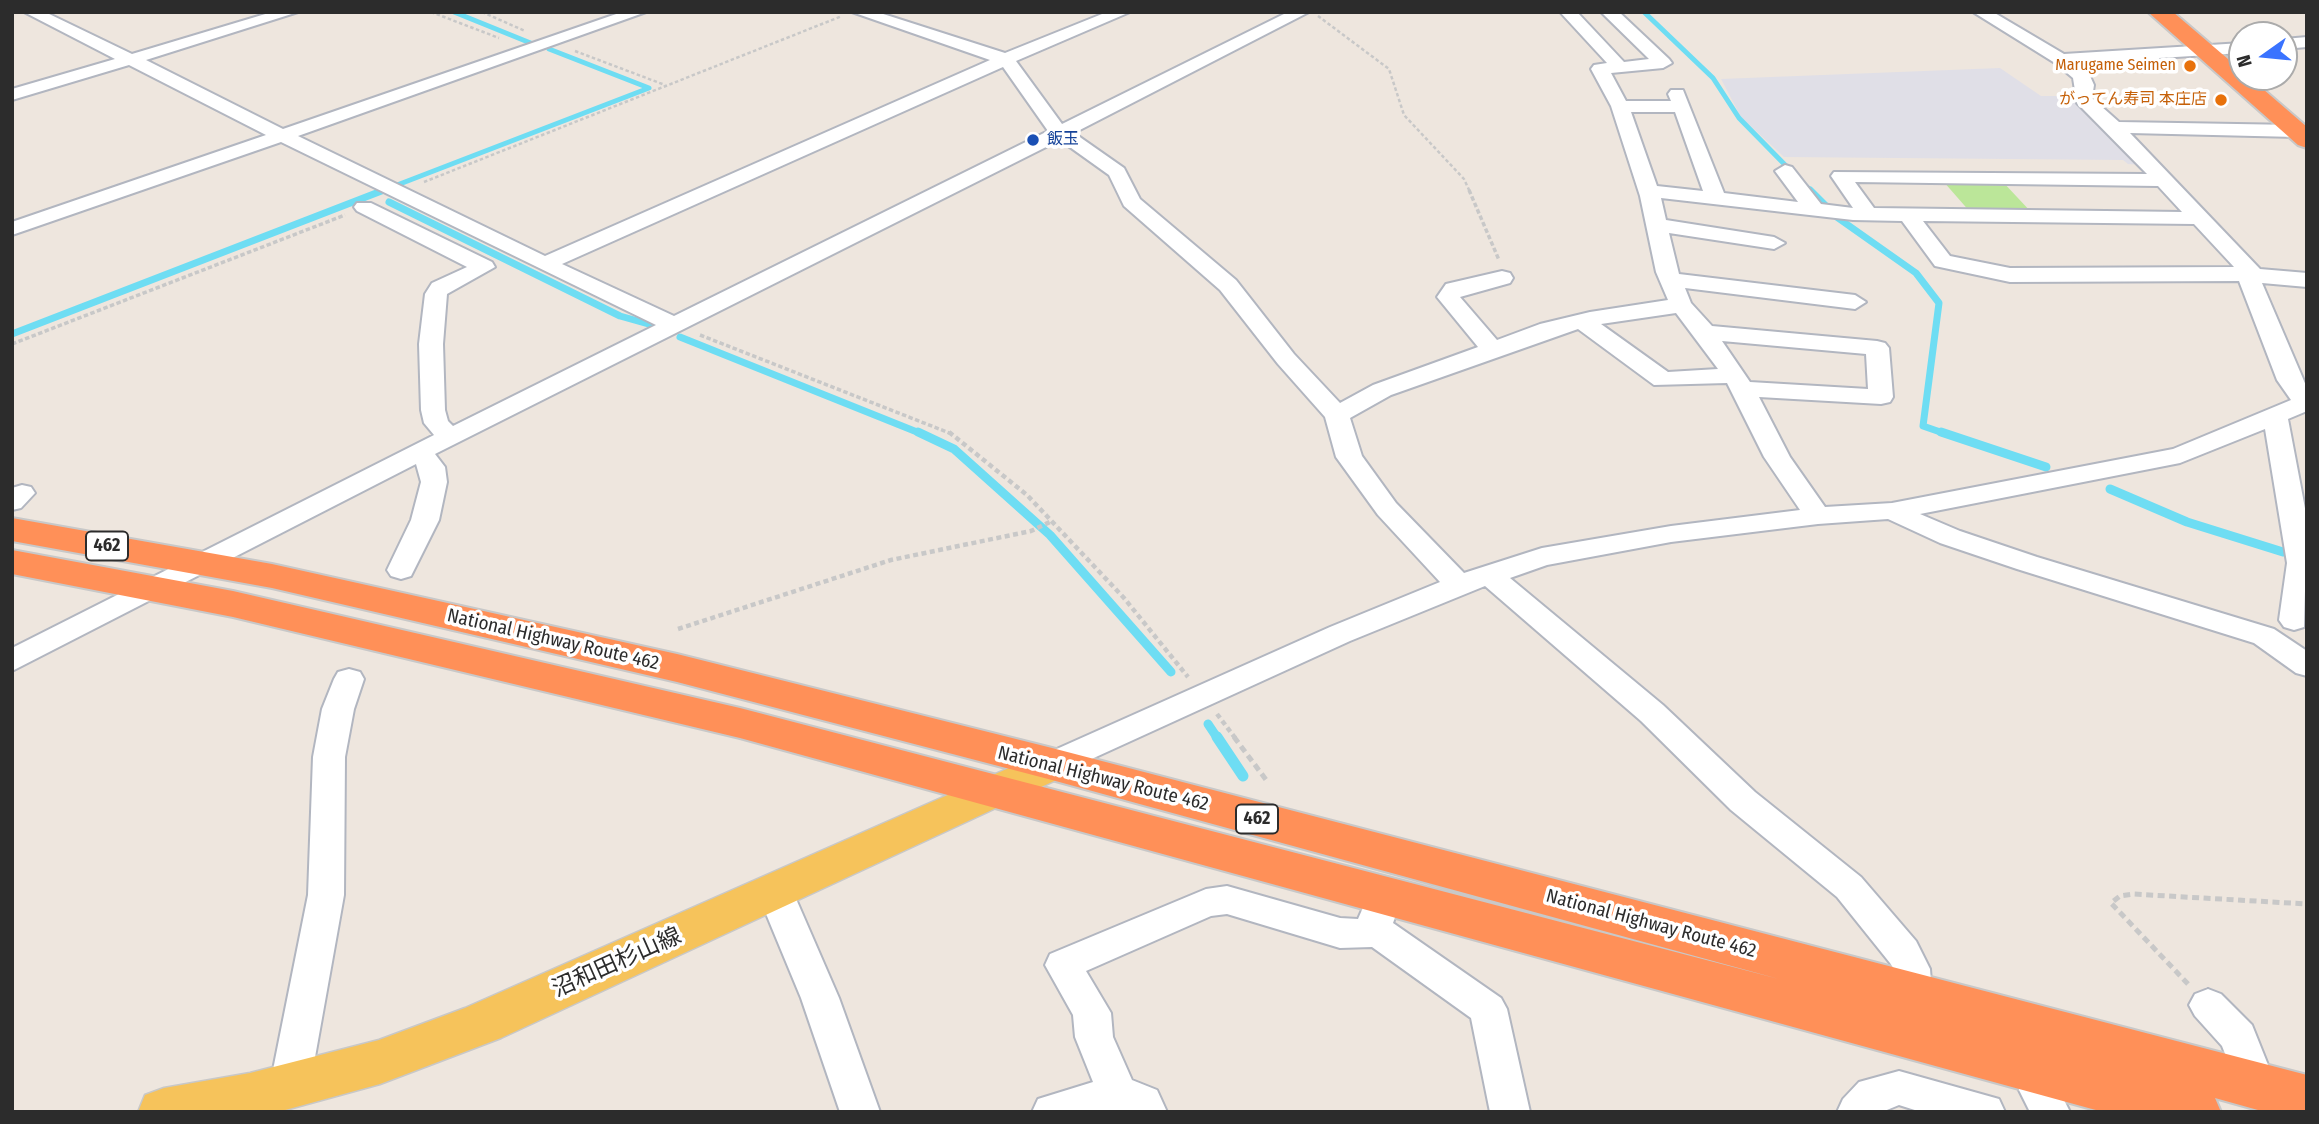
<!DOCTYPE html>
<html>
<head>
<meta charset="utf-8">
<style>
	body { margin:0 }
	#map { position:relative; width:2319px; height:1124px; overflow:hidden; background:#eee6de; font-family:"Fira Sans Condensed",sans-serif }
	canvas { display:block }
	.frame { position:absolute; inset:0; border:14px solid #2c2c2c; pointer-events:none }
	.north { position:absolute; left:2228px; top:21px; width:70px; height:70px; box-sizing:border-box; background:#fff; border:2px solid #ababab; border-radius:50%; rotate:255deg; font-size:19px; font-weight:700; line-height:28px; text-align:center; color:#2c2c2c }
	.north::after { content:''; display:block; margin:auto; width:24px; height:32px; background:#3a73ff; clip-path:polygon(50% 0,100% 100%,50% 72%,0 100%) }
</style>
</head>
<body>
<div id="map">
<canvas width="2319" height="1124"></canvas>
<div class="frame"></div>
<div class="north">N</div>
</div>
<script>
const ctx = document.querySelector('canvas').getContext('2d');
ctx.lineJoin = 'round';
function paint(path, color) { ctx.fillStyle = color; ctx.fill(path, 'evenodd'); }
const shape = rows => new Path2D(rows.map(r => 'M' + r).join(''));
function trace(path, color, width, dash) { ctx.strokeStyle = color; ctx.lineWidth = width; ctx.lineCap = dash ? 'butt' : 'round'; ctx.setLineDash(dash || []); ctx.stroke(path); }
function write(font, color, halo, rows, align = 'center') {
  ctx.font = font + ' "Fira Sans Condensed","Noto Sans JP",sans-serif'; ctx.lineWidth = 7; ctx.setLineDash([]); ctx.textBaseline = 'middle'; ctx.strokeStyle = halo; ctx.fillStyle = color; for (const [text, x, y, turn = 0] of rows) {
    ctx.save(); ctx.translate(x, y); ctx.rotate((+turn || 0) * Math.PI / 180); ctx.textAlign = isNaN(turn) ? turn : align; if (halo) ctx.strokeText(text, 0, 0); ctx.fillText(text, 0, 0); ctx.restore();
  }
}
paint(shape([
	[2000,68,2041,96,2075,96,2142,165,2128,164,2123,160,1784,157,1741,117,1721,79]
]), '#e0dfe7');
paint(shape([
	[1943,181,2002,181,2032,213,1971,213]
]), '#bbe699');
trace(shape([
	[454,12,533,44],
	[1644,12,1713,78,1739,118,1793,173],
	[1803,183,1812,192],
	[379,192,649,88,549,49]
]), '#6eddf3', 5);
trace(shape([
	[1810,190,1838,218,1916,273,1939,303,1923,426,1946,434],
	[389,202,620,316,652,325],
	[12,334,384,190],
	[680,337,922,434]
]), '#6eddf3', 7);
trace(shape([
	[918,432,954,449,1050,535,1171,672],
	[1941,432,2046,467],
	[2110,489,2187,522,2283,552],
	[1208,724,1218,739]
]), '#6eddf3', 9);
trace(shape([
	[1217,737,1243,776]
]), '#6eddf3', 11);
const minor = shape([
	[24,12,45,12,132,54,272,12,298,12,146,60,283,129,622,12,646,12,298,136,545,256,990,60,852,12,877,12,1005,53,1107,12,1130,12,1016,61,1062,124,1288,12,1309,12,1074,133,1124,168,1140,199,1236,280,1294,354,1340,403,1373,385,1478,347,1437,297,1446,284,1502,271,1510,273,1513,278,1510,283,1460,297,1497,340,1540,324,1590,312,1668,300,1656,272,1640,196,1611,106,1591,69,1594,65,1607,63,1560,12,1577,12,1624,62,1649,59,1601,12,1619,12,1669,59,1672,63,1663,68,1611,73,1626,101,1671,101,1668,94,1671,90,1683,90,1724,193,1798,202,1775,171,1785,165,1792,167,1821,204,1853,208,1831,176,1834,172,2147,174,2077,103,2073,78,2055,63,1973,12,1993,12,2064,54,2242,43,2242,53,2076,63,2090,76,2094,85,2092,98,2119,122,2296,125,2305,131,2296,137,2130,133,2260,269,2307,273,2307,287,2262,283,2307,388,2307,411,2288,419,2307,519,2304,627,2294,630,2284,627,2279,620,2287,563,2265,429,2180,463,1920,514,1960,531,2037,557,2274,629,2307,651,2307,676,2296,673,2254,643,2017,569,1940,543,1888,519,1818,524,1671,542,1547,565,1510,578,1663,705,1755,792,1861,877,1916,941,1930,969,1932,995,1926,1006,1913,1011,1900,1006,1894,995,1894,969,1890,963,1837,897,1731,810,1641,721,1485,586,1350,641,1063,772,1052,776,1041,772,1036,764,1041,756,1330,627,1440,582,1378,515,1336,457,1325,417,1278,364,1220,290,1124,206,1109,175,1060,140,435,454,445,467,447,482,439,520,411,576,401,579,391,576,387,570,411,520,421,482,416,464,12,671,12,648,434,435,424,423,421,410,419,344,425,294,432,283,467,267,357,211,354,207,357,203,371,203,492,262,495,267,447,294,443,344,445,410,448,421,453,426,656,325,281,142,12,235,12,222,266,135,129,65,12,100,12,89,115,59,24,12],
	[1003,67,1048,131,674,316,562,264,1003,67],
	[1631,112,1675,112,1703,191,1657,186,1631,112],
	[1855,182,2158,186,2182,212,1874,208,1855,182],
	[1661,198,1853,220,1902,221,1935,266,2010,282,2239,281,2277,380,2291,400,2173,449,1892,503,1825,507,1790,457,1759,397,1881,404,1890,402,1893,397,1889,348,1885,343,1877,341,1712,326,1691,303,1685,288,1855,309,1866,302,1855,295,1679,274,1669,233,1774,249,1785,243,1774,237,1666,220,1661,198],
	[1923,221,2194,224,2234,267,2010,268,1950,256,1923,221],
	[1676,313,1718,369,1668,372,1601,324,1676,313],
	[1578,329,1654,385,1727,383,1764,457,1800,510,1671,526,1542,548,1464,573,1396,503,1362,456,1350,418,1391,395,1578,329],
	[1722,341,1866,354,1868,389,1750,382,1722,341],
	[2307,37,2307,47,2284,49,2284,39,2307,37],
	[22,485,31,487,35,493,21,508,12,510,12,488,22,485],
	[349,669,360,672,364,679,354,709,345,757,344,895,310,1085,304,1097,290,1102,276,1097,270,1085,308,895,313,757,322,709,334,679,338,672,349,669],
	[775,878,787,882,793,892,839,998,880,1112,840,1112,801,998,757,892,763,882,775,878],
	[1384,883,1396,887,1402,897,1393,923,1501,998,1507,1009,1530,1112,1490,1112,1471,1018,1372,947,1340,948,1227,914,1211,916,1086,971,1111,1013,1113,1037,1132,1080,1157,1090,1167,1112,1032,1112,1038,1099,1093,1082,1075,1037,1073,1015,1045,965,1050,954,1206,889,1227,886,1340,918,1358,919,1372,887,1384,883],
	[2208,989,2221,994,2252,1025,2276,1085,2270,1097,2256,1102,2242,1097,2222,1046,2195,1016,2189,1005,2195,994,2208,989],
	[2035,1050,2049,1055,2058,1088,2070,1112,2030,1112,2019,1090,2016,1067,2021,1055,2035,1050],
	[1899,1071,1999,1099,2005,1112,1921,1112,1899,1105,1882,1112,1837,1112,1843,1099,1859,1082,1899,1071]
]);
const major = shape([
	[1052,749,1067,753,1073,764,1067,775,501,1038,380,1084,278,1112,138,1112,145,1095,164,1088,250,1073,379,1040,465,1008,1052,749]
]);
const highway = shape([
	[2148,12,2173,12,2242,71,2242,77,2249,77,2307,127,2307,148,2298,145,2148,12],
	[12,518,272,564,677,654,1052,748,2307,1075,2307,1112,2265,1112,2215,1098,2221,1112,2103,1112,740,738,233,617,12,574,12,550,233,591,740,708,1779,979,1052,780,677,682,272,588,12,541,12,518]
]);
trace(minor, '#b2b6c0', 4);
trace(major, '#c8c8c8', 3);
trace(highway, '#c8c8c8', 4);
trace(shape([
	[431,12,499,38],
	[482,12,525,31],
	[1318,16,1389,69,1404,115,1464,179,1470,192],
	[575,51,665,85],
	[424,182,842,16]
]), '#c8c8c8', 2.5, [3.5, 2.5]);
trace(shape([
	[1469,190,1499,260],
	[700,335,952,434],
	[12,344,345,215]
]), '#c8c8c8', 3.5, [4.5, 2.5]);
trace(shape([
	[949,432,1027,495,1124,598,1188,677],
	[678,629,891,560,1031,531,1052,521],
	[1217,714,1236,739]
]), '#c8c8c8', 4.5, [5, 3.5]);
trace(shape([
	[1234,737,1267,781],
	[2188,984,2111,903,2120,896,2133,894,2307,904]
]), '#c8c8c8', 5, [7, 4.5]);
paint(minor, '#fff');
paint(major, '#f6c35b');
paint(highway, '#ff9058');
for (const [x, y, r, color] of [
	[2190,66,7,"#e8710a"],
	[2221,100,7,"#e8710a"],
	[1033,140,7,"#1a4fb4"]
]) { const dot = new Path2D(); dot.arc(x, y, r, 0, 2 * Math.PI); ctx.fillStyle = color; ctx.fill(dot); trace(dot, '#fff', 2.5); }
write('16px', '#c56008', '#fff', [
	["Marugame Seimen",2176,66],
	["がってん寿司 本庄店",2207,100]
], 'right');
write('16px', '#164399', '#fff', [
	["飯玉",1047,140]
], 'left');
for (const [x, y, w] of [
	[107,546,42],
	[1257,819,42]
]) { const box = new Path2D(); box.roundRect(x - w / 2, y - 14.5, w, 29, 5); ctx.fillStyle = '#fff'; ctx.fill(box); trace(box, '#2c2c2c', 2); }
write('bold 18px', '#2c2c2c', null, [
	["462",107,546],
	["462",1257,819]
]);
write('19px', '#2c2c2c', '#fff', [
	["National Highway Route 462",553,640,13],
	["National Highway Route 462",1103,779,14],
	["National Highway Route 462",1651,924,15]
]);
write('23px', '#2c2c2c', '#fff', [
	["沼和田杉山線",617,963,-24]
]);
</script>
</body>
</html>
